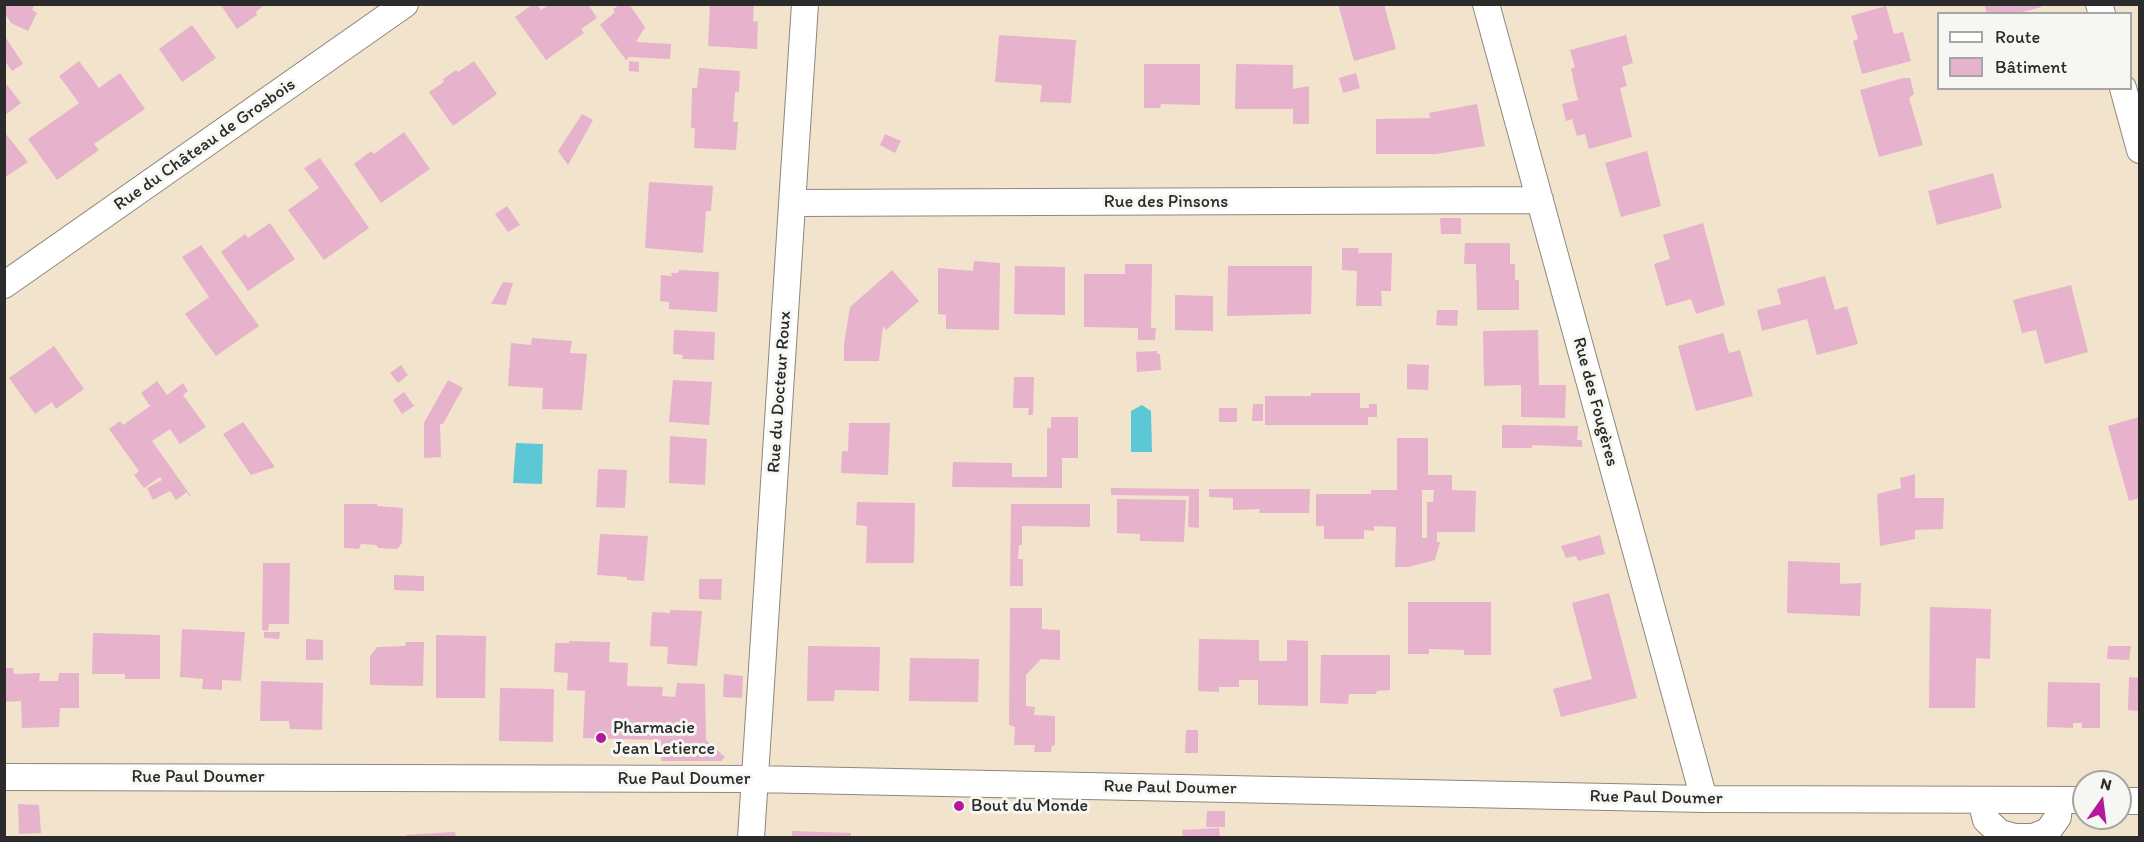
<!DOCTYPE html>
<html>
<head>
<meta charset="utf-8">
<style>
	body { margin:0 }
	#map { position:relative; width:2144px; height:842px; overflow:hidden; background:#f2e4cc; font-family:Itim,sans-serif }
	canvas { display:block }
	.frame { position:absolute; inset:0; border:6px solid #2b2b2b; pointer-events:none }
	.legend { position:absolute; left:1937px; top:12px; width:195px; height:78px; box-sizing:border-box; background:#f6f6f2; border:2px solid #a5a5a2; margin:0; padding:8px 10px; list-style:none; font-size:18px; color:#2b2b2b }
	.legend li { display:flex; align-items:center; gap:12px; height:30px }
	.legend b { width:30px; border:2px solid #a5a5a2 }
	.north { position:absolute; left:2072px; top:770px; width:60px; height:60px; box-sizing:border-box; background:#f6f6f2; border:2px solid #a5a5a2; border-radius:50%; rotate:14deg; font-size:16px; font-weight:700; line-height:24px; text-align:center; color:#2b2b2b }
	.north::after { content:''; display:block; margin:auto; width:21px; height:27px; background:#b5179e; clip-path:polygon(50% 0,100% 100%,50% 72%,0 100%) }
</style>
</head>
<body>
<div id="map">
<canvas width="2144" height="842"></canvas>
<div class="frame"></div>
<ul class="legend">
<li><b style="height:8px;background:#fff"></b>Route</li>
<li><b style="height:16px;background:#e7b2cb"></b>Bâtiment</li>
</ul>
<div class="north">N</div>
</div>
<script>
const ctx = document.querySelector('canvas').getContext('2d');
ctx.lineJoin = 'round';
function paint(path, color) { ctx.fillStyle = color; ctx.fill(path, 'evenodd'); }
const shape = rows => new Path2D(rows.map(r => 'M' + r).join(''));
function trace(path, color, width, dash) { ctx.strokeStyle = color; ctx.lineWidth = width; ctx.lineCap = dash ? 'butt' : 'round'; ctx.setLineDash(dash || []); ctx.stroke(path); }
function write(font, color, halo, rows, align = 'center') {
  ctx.font = font + ' Itim,sans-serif'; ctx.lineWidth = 6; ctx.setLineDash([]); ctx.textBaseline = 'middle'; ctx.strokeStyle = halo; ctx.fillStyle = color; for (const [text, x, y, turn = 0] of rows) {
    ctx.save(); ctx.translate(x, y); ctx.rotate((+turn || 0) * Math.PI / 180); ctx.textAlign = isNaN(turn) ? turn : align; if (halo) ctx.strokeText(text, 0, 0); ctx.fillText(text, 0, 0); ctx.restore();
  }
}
paint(shape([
	[1142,405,1151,411,1152,452,1131,452,1131,411],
	[516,443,543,444,542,484,513,483]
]), '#5cc8d5');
paint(shape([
	[7,4,35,4,32,10,37,13,28,31,11,23,4,12],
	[220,4,263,4,263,6,256,12,257,15,237,29],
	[533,4,537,4,541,10,550,4,553,6,556,4,588,4,597,18,581,29,584,33,546,60,515,17],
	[621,4,629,4,645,27,636,42,671,44,670,59,629,57,626,60,600,25,615,12,613,9],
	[710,4,754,4,753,21,758,22,757,49,708,46],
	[1338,4,1384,4,1396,49,1354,61],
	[1984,4,2041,4,2041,7,2016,14,1987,14],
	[1886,6,1894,34,1903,32,1911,61,1862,74,1853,41,1858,39,1851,16],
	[192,25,216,58,182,82,159,49],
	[4,35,23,64,12,71,4,60],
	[999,35,1076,40,1071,103,1040,102,1042,85,995,82],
	[1626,35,1633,63,1622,67,1627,86,1620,88,1632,137,1589,149,1585,134,1577,136,1572,119,1566,121,1562,104,1578,100,1571,69,1575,67,1570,50],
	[79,61,99,88,120,73,145,109,94,144,99,150,57,180,28,139,79,103,59,76],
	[474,61,497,94,453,126,429,92,444,82,443,79,456,70,458,72],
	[629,61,639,62,639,72,629,71],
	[1144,64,1200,64,1200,105,1161,104,1160,108,1144,108],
	[1236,64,1293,65,1293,89,1309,86,1309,124,1293,124,1293,109,1235,109],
	[699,68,740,71,739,92,735,92,733,122,738,122,736,150,694,148,695,128,691,128,692,88,697,88],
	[1356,73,1360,88,1343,93,1339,78],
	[1903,78,1910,78,1914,94,1909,98,1923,145,1879,157,1860,90],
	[4,81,21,103,4,116],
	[1477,104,1485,146,1436,154,1376,154,1376,119,1430,118,1429,113],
	[582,114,593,120,568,165,558,151],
	[404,132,430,169,381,203,354,164,371,151,374,154],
	[885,134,901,141,895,153,880,145],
	[7,135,28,162,4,178,4,137],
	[1647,151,1661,206,1621,217,1605,163],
	[320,158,369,228,324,260,288,210,319,188,304,168],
	[1993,173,2002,208,1937,225,1928,191],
	[649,182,713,186,711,211,706,211,703,253,645,248],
	[507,206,520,225,508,232,495,214],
	[1440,218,1461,218,1461,234,1441,234],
	[270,223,295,259,248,291,221,252,245,234,248,238],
	[1703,223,1725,305,1696,314,1691,299,1666,306,1654,264,1670,259,1663,235],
	[1465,243,1510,243,1510,264,1515,264,1515,280,1519,280,1519,310,1477,310,1476,264,1464,264],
	[201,245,259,326,216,356,185,314,209,297,182,257],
	[1342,248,1359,248,1358,253,1392,253,1391,291,1381,291,1382,306,1356,306,1357,271,1342,270],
	[974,261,1000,263,999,330,946,329,946,315,938,314,938,268,973,271],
	[1125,264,1152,264,1151,328,1156,328,1155,340,1138,340,1138,328,1084,327,1084,274,1125,274],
	[1015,266,1065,267,1065,315,1014,314],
	[1228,266,1312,266,1311,314,1227,316],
	[679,270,719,272,717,312,669,309,669,302,660,301,661,275,672,276,671,273,678,273],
	[892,270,919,301,886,330,883,326,879,361,844,361,844,344,850,307],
	[1825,276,1835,310,1847,306,1858,344,1817,355,1807,319,1762,331,1757,310,1781,304,1777,289],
	[503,282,513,283,506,305,491,304],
	[2071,285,2088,352,2045,364,2036,330,2022,333,2013,300],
	[1175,295,1213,296,1213,331,1175,330],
	[1437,310,1458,310,1457,326,1436,325],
	[674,330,715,332,714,360,682,359,683,355,673,354],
	[1538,330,1539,385,1566,385,1565,418,1521,417,1521,385,1484,386,1483,331],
	[1723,333,1729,353,1740,350,1753,396,1696,411,1678,346],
	[532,338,572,341,570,353,587,354,582,410,542,409,543,388,508,386,511,343,531,345],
	[54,346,84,389,56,409,52,402,35,414,9,378],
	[1157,351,1157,354,1160,354,1161,370,1137,372,1136,352],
	[1407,364,1429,365,1428,390,1407,389],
	[401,365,408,375,398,383,390,373],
	[1014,377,1034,377,1033,415,1028,415,1029,408,1013,408],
	[448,380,463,388,443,424,440,424,441,457,424,458,424,423],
	[673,380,712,382,709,425,669,422],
	[157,381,167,395,183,383,188,391,183,395,206,427,180,444,170,429,152,441,191,496,190,497,187,492,176,500,170,491,153,500,147,488,162,480,160,477,144,488,134,475,139,471,109,429,120,421,123,425,150,406,141,393],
	[404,392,414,406,402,414,393,400],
	[1311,393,1360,393,1360,408,1369,408,1369,404,1377,404,1377,417,1368,417,1368,425,1265,425,1265,396,1311,396],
	[1253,404,1263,404,1263,421,1252,421],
	[1219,408,1237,408,1237,422,1219,422],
	[1051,417,1078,417,1078,458,1062,458,1062,488,952,487,953,462,1012,463,1012,477,1047,477,1047,428,1051,428],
	[2139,417,2139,498,2129,501,2108,426],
	[243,422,275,467,251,475,223,434],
	[849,423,890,423,888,475,841,473,842,451,848,451],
	[1502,425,1578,426,1577,440,1582,440,1582,447,1532,445,1532,448,1502,448],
	[670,436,707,439,705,485,669,483],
	[1397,438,1428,438,1428,475,1452,475,1452,490,1476,491,1475,532,1437,532,1437,542,1440,542,1435,560,1408,567,1395,567,1396,527,1374,526,1374,531,1364,530,1364,539,1324,539,1324,526,1316,526,1316,494,1371,494,1371,490,1397,490],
	[1422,490,1434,490,1433,502,1427,502,1427,538,1422,538],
	[598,469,627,470,625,508,596,507],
	[1915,474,1915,498,1944,498,1943,529,1915,530,1915,539,1880,546,1877,494,1901,488,1900,478],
	[1111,488,1199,489,1199,528,1188,527,1189,496,1111,495],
	[1209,489,1310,489,1309,513,1259,513,1260,509,1233,510,1233,498,1209,497],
	[1117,499,1186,500,1184,542,1140,541,1140,534,1117,533],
	[857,502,915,503,914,563,866,563,867,526,856,525],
	[344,504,377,504,377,506,403,508,402,543,397,549,379,548,376,545,361,544,359,549,344,548],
	[1011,504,1090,504,1090,527,1022,526,1022,545,1019,545,1018,559,1023,559,1023,586,1010,586],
	[600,534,648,536,644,581,627,580,627,577,597,575],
	[1600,535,1605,554,1578,561,1576,556,1566,558,1561,546],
	[1788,561,1840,563,1840,584,1861,583,1860,616,1787,613],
	[263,563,290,563,289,624,269,624,268,631,262,630],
	[394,575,424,576,424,591,394,590],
	[699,579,722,579,721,600,699,599],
	[1609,593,1637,698,1561,717,1553,689,1592,679,1572,603],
	[1408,602,1491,602,1491,655,1464,655,1464,650,1429,649,1429,654,1408,654],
	[1930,607,1991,609,1990,659,1976,658,1975,708,1929,708],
	[1010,608,1042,608,1042,629,1060,630,1060,660,1041,659,1026,675,1026,706,1035,707,1034,715,1055,716,1055,745,1052,746,1051,752,1034,752,1035,745,1014,745,1015,727,1009,725],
	[670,610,702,611,697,666,667,664,668,647,650,646,652,612,670,613],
	[182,629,245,632,241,681,222,680,222,690,202,689,203,679,180,677],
	[264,632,280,632,279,639,264,638],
	[93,633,160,635,160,679,125,679,125,674,92,674],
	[436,635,486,636,485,698,436,698],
	[306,639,323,640,323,660,306,660],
	[1199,639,1259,640,1259,661,1287,661,1287,640,1308,641,1308,706,1258,705,1258,680,1239,680,1239,687,1219,687,1219,692,1198,691],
	[569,641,610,642,609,662,628,663,627,686,663,687,662,696,675,697,677,683,705,684,706,740,725,757,721,761,661,761,661,740,583,738,585,691,567,690,568,673,554,672,555,643,569,643],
	[406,642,424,642,423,686,370,685,370,656,377,647,405,646],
	[808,646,880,647,879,691,835,690,834,701,807,701],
	[2108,646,2131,646,2129,660,2107,659],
	[1321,655,1390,655,1390,690,1377,691,1376,694,1349,694,1348,704,1320,703],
	[910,658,979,659,978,702,909,701],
	[4,668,13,668,14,674,40,673,39,681,58,681,59,673,79,673,79,708,60,708,59,727,22,728,21,701,4,702],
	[724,674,743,676,742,698,723,697],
	[2129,677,2139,678,2139,711,2128,710],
	[261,681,323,683,322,730,290,729,289,721,260,721],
	[2048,682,2100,683,2100,728,2082,728,2082,723,2073,723,2073,728,2047,727],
	[500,688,554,689,553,742,499,741],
	[1186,730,1198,730,1198,753,1185,753],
	[18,804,39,805,41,833,19,834],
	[1207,811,1225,811,1225,827,1206,827],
	[1219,828,1220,837,1183,837,1182,830],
	[792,831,851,833,851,837,792,837],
	[455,832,456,837,406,837,406,835]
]), '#e7b2cb');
const street = shape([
	[1486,4,1704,799],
	[2099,4,2102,14],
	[2123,88,2140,150],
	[793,203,1540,200],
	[4,285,405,4],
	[4,777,754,779,1704,799,2084,800],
	[1981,800,1986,820,2000,833,2015,837,2033,837,2048,831,2058,817,2059,800],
	[2120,801,2140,801],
	[751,838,805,4]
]);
trace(street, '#8e887c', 28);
trace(street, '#fff', 26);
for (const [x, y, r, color] of [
	[601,738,6,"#b5179e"],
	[959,806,6,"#b5179e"]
]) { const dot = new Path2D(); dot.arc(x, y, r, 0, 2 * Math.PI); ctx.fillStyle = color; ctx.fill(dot); trace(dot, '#f6f6f2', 2); }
write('18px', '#2b2b2b', '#f6f6f2', [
	["Rue du Château de Grosbois",205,145,-35],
	["Rue des Pinsons",1166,202],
	["Rue du Docteur Roux",780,392,-86],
	["Rue des Fougères",1595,402,75],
	["Rue Paul Doumer",198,777],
	["Rue Paul Doumer",684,779],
	["Rue Paul Doumer",1170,788,1],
	["Rue Paul Doumer",1656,798,1]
]);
write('18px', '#2b2b2b', '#f6f6f2', [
	["Pharmacie",613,728],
	["Jean Letierce",613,749],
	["Bout du Monde",971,806]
], 'left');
</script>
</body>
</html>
